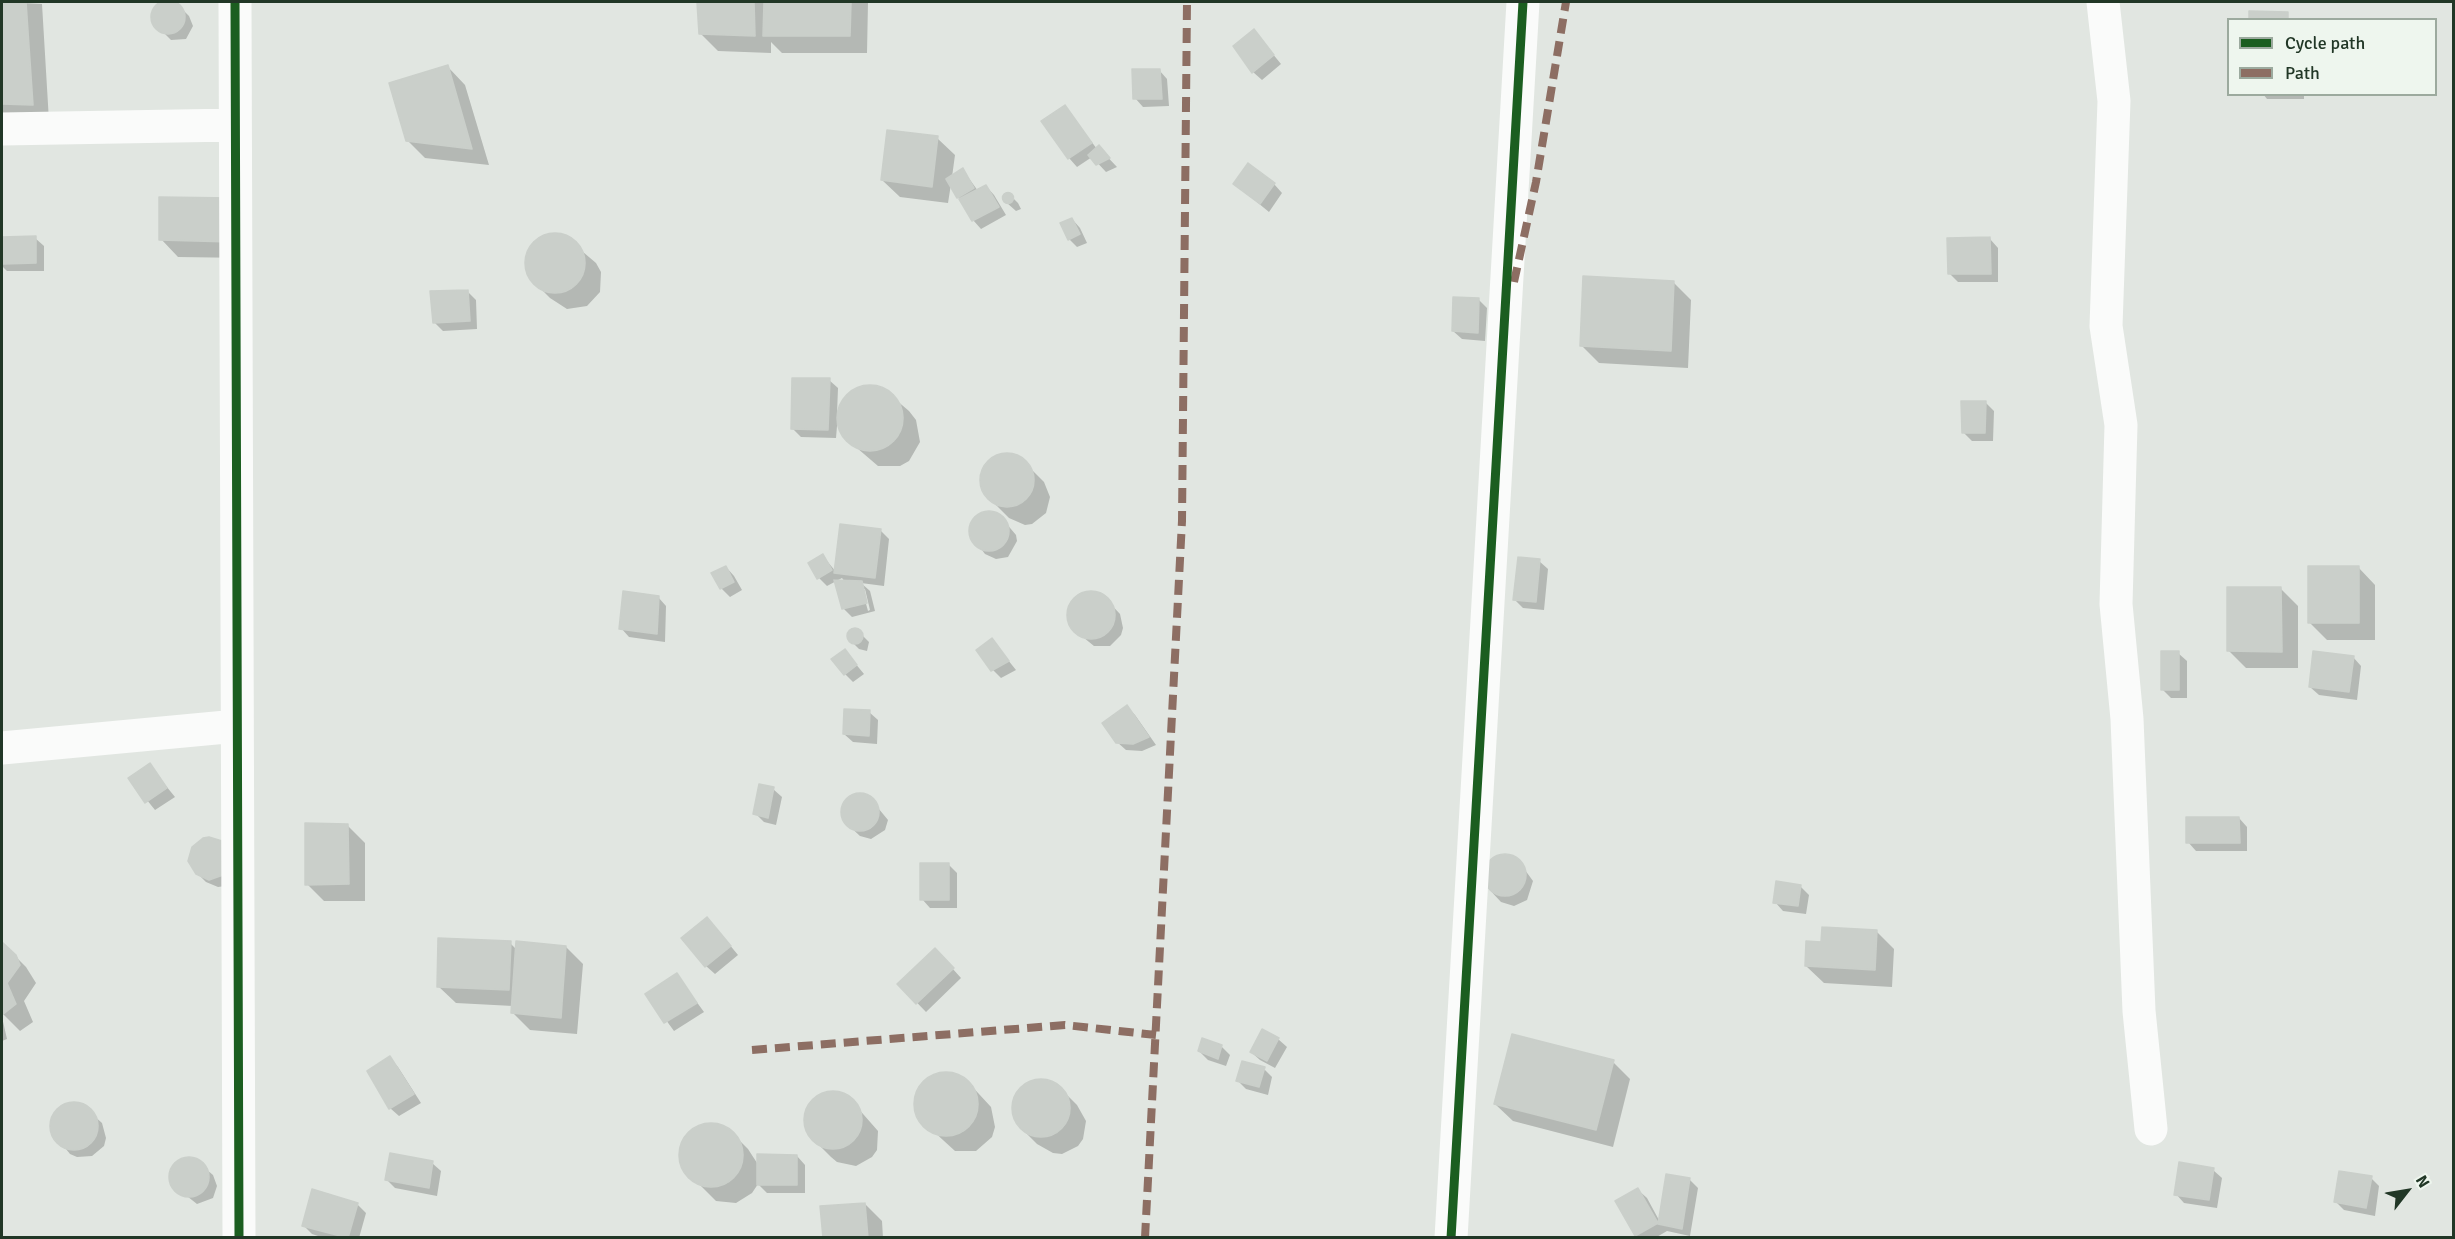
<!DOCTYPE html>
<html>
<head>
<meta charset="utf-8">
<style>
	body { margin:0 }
	#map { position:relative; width:2455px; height:1239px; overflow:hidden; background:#e1e6e1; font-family:Signika,sans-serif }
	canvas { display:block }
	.frame { position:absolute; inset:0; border:3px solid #213726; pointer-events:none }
	.legend { position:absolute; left:2227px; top:18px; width:210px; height:78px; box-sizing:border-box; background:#eef6ee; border:2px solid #9caa9e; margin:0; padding:8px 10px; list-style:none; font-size:18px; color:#213726 }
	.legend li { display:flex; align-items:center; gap:12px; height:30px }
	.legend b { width:30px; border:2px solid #9caa9e }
	.north { position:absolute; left:2377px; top:1161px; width:60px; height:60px; -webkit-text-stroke:4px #eef6ee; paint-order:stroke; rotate:59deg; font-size:16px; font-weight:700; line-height:24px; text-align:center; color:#213726 }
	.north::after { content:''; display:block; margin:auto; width:21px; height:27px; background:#213726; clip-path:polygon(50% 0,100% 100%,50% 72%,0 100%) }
</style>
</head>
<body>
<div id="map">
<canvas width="2455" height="1239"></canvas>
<div class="frame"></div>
<ul class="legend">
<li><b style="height:8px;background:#1b5e20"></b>Cycle path</li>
<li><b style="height:8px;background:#8d6e63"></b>Path</li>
</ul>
<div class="north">N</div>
</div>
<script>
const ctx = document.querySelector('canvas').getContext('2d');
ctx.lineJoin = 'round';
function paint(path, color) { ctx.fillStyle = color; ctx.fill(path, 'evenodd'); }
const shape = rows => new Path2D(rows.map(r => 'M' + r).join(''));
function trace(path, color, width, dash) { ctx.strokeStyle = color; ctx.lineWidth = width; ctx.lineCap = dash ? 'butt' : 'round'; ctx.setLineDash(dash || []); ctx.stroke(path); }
paint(shape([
	[2,2,42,4,49,121,2,120],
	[165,2,176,3,189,16,193,26,186,39,171,40,154,23,153,13,158,4],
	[698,2,868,2,867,53,782,53,771,42,771,53,718,51,700,33],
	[1254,31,1281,64,1262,80,1253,72],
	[448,67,465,85,489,165,425,158,407,140],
	[1159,70,1167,79,1169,106,1143,107,1135,98],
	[2263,94,2304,94,2304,99,2267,99],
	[1065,107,1097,149,1099,148,1117,167,1106,172,1092,157,1077,167,1069,158],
	[937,138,955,155,952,177,963,170,978,191,986,186,994,195,1006,215,981,229,973,220,951,184,948,203,900,197,882,180],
	[1235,184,1274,184,1282,193,1269,212],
	[1009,194,1018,203,1021,209,1016,211,1007,203,1004,197],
	[161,199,249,258,178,257,161,239],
	[1072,219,1080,228,1087,243,1077,247,1069,239],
	[545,235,563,235,596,263,601,272,600,292,587,306,567,309,550,298,532,280,526,264,527,255,537,240],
	[2,238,35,238,44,246,44,271,7,271,2,266],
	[1990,239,1998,248,1998,282,1958,282,1950,274],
	[1674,283,1691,300,1688,368,1599,363,1581,345],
	[467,291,476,300,477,329,443,331,434,322],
	[1478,299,1487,308,1485,341,1462,339,1453,331],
	[829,380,838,388,837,414,852,391,862,387,882,388,909,411,916,420,920,442,909,461,900,466,878,466,843,436,838,414,836,438,801,437,792,428],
	[1985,402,1994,411,1993,441,1972,441,1963,432],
	[1011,455,1026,464,1044,482,1050,497,1046,513,1032,524,1025,525,1009,518,985,494,981,478,989,462,995,458],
	[988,512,1000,516,1016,535,1017,541,1008,557,996,559,985,554,970,534,976,517],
	[881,531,889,539,884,586,861,583,870,591,875,611,852,617,843,608,845,582,842,578,827,586,819,578,823,556,836,572],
	[862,589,865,589,870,610,868,611],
	[1539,561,1548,569,1544,610,1523,608,1514,599],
	[726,567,734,576,742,590,730,597,721,588],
	[2358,567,2375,585,2375,640,2327,640,2309,622],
	[2281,589,2298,606,2298,668,2246,668,2228,650],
	[1092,593,1105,598,1120,614,1123,628,1121,635,1110,646,1094,646,1073,629,1069,615,1070,608,1079,597],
	[658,597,666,606,665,642,629,637,621,628],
	[857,630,869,642,867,651,859,649,851,641,851,632],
	[992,640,1016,670,1001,678,993,670],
	[845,651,864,674,853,682,845,674],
	[2178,653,2187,661,2187,698,2171,698,2163,690],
	[2353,657,2361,666,2357,700,2319,695,2310,687],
	[1127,707,1135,715,1156,745,1142,751,1126,750,1117,742],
	[869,712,878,720,877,744,853,742,844,734],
	[149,765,175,797,155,810,130,779],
	[773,789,782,797,776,825,764,822,755,813],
	[858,794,869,797,888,820,885,830,871,839,860,836,846,823,843,811,847,800],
	[2239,818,2247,827,2247,851,2196,851,2188,842],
	[347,825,365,843,365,901,324,901,307,884],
	[216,839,225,886,218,887,206,882,197,873],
	[1506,855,1517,859,1533,881,1527,900,1514,906,1501,902,1487,887,1488,861],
	[949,865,957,873,957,908,930,908,922,899],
	[1800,886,1809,895,1806,914,1783,911,1775,902],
	[715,927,738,955,715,974,706,966],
	[1877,932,1894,949,1892,987,1824,983,1806,966,1823,944],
	[510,943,517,950,566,947,583,964,577,1034,530,1030,513,1013,513,1006,456,1003,438,986],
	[2,946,8,949,26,967,36,983,24,1001,33,1022,20,1031,2,1013],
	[943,958,961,978,926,1012,899,984],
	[677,975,704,1012,674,1031,647,994],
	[2,1017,7,1039,2,1041],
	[1278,1039,1287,1047,1275,1068,1260,1060,1251,1052],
	[1221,1046,1230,1055,1226,1066,1208,1060,1199,1051],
	[390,1058,398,1067,421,1103,399,1116,390,1108],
	[1613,1062,1630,1079,1613,1147,1513,1121,1495,1104],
	[1264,1069,1272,1077,1268,1095,1246,1089,1238,1081],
	[949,1073,967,1081,991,1107,995,1127,992,1137,976,1151,955,1151,920,1119,916,1111,918,1091,930,1077],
	[1042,1080,1059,1087,1077,1105,1086,1121,1083,1139,1078,1146,1062,1154,1053,1153,1037,1144,1019,1126,1013,1109,1019,1091,1033,1081],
	[832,1093,849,1098,878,1131,877,1150,872,1157,856,1166,837,1162,831,1157,813,1139,806,1123,810,1106,816,1099],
	[66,1104,81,1104,102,1123,106,1138,104,1146,92,1156,77,1157,70,1154,53,1133,52,1119],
	[713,1124,730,1131,748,1149,759,1166,797,1156,805,1165,805,1193,767,1193,758,1184,752,1193,736,1203,716,1201,683,1168,681,1147,692,1130],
	[194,1159,213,1175,217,1186,213,1198,197,1204,173,1185,171,1173,177,1163],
	[432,1163,441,1171,437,1196,395,1188,387,1180],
	[2213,1170,2222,1178,2217,1208,2184,1203,2176,1194],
	[2371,1178,2379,1186,2375,1216,2344,1210,2336,1202],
	[1689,1179,1698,1188,1690,1236,1667,1231,1655,1238,1638,1238,1636,1235,1638,1190,1647,1198,1660,1222],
	[357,1204,366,1213,359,1238,324,1238,312,1234,304,1226],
	[865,1204,882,1221,883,1238,824,1238]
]), '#0003');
const building = shape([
	'151 17a17 17 0 1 1 34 0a17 17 0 1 1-34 0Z',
	[2,2,26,2,33,105,2,104,2,2],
	[697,2,754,2,755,36,699,34,697,2],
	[764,2,851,2,850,36,763,36,764,2],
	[2249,11,2288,12,2288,20,2249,20,2249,11],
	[1254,29,1274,55,1252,73,1233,46,1254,29],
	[448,65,472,149,406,141,389,83,448,65],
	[1132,69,1160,69,1162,99,1133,99,1132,69],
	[1065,105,1092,143,1068,159,1041,121,1065,105],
	[887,130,938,136,932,187,881,180,887,130],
	[1099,145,1110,158,1096,165,1088,155,1099,145],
	[1248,163,1275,183,1260,204,1233,184,1248,163],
	[963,168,974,188,957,198,946,179,963,168],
	[986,185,999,207,972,221,959,199,986,185],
	'1002.5 198a5.5 5.5 0 1 1 11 0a5.5 5.5 0 1 1-11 0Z',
	[159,197,233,198,232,242,159,240,159,197],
	[1072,218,1080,234,1068,240,1060,223,1072,218],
	'525 263a30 30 0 1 1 60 0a30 30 0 1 1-60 0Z',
	[36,236,36,263,2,264,2,237,36,236],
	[1990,237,1991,274,1948,274,1947,238,1990,237],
	[1583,276,1674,281,1671,351,1580,346,1583,276],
	[468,290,470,321,433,323,430,291,468,290],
	[1453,297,1479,298,1478,333,1452,331,1453,297],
	[792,378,830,378,828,430,791,429,792,378],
	'837 418a33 33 0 1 1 66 0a33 33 0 1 1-66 0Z',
	[1961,401,1986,401,1985,433,1962,433,1961,401],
	'980 480a27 27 0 1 1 54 0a27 27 0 1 1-54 0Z',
	'969 531a20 20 0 1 1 40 0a20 20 0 1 1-40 0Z',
	[840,524,881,529,875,578,834,573,840,524],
	[823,554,832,570,817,579,808,563,823,554],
	[1518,557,1540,559,1536,602,1513,600,1518,557],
	[726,566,734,582,720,589,711,573,726,566],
	[2308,566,2359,566,2359,623,2308,623,2308,566],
	[834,580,862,581,867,603,842,609,834,580],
	[2227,587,2281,587,2282,652,2227,651,2227,587],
	[623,591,659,596,657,634,619,629,623,591],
	'1067 615a24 24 0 1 1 48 0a24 24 0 1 1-48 0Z',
	'847 636a8 8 0 1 1 16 0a8 8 0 1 1-16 0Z',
	[992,638,1009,661,991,671,976,650,992,638],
	[845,649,857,665,844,675,831,659,845,649],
	[2161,651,2179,651,2179,690,2161,690,2161,651],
	[2313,651,2354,656,2349,692,2309,687,2313,651],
	[1127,705,1149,737,1133,744,1116,743,1102,723,1127,705],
	[844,709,870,710,869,736,843,734,844,709],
	[150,763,167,788,145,803,128,778,150,763],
	[759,784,774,787,768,818,753,814,759,784],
	'841 812a19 19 0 1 1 38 0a19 19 0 1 1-38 0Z',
	[2186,817,2239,817,2240,843,2186,843,2186,817],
	[305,823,348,824,349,884,305,885,305,823],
	[209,837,222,841,223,875,209,880,196,874,188,861,192,847,203,838,209,837],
	'1484 875a21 21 0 1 1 42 0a21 21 0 1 1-42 0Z',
	[920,863,949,863,949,900,920,900,920,863],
	[1776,881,1801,885,1798,906,1773,903,1776,881],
	[707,917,731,946,705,967,681,938,707,917],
	[1822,927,1877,930,1875,970,1805,966,1806,941,1821,942,1822,927],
	[438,938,511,941,509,990,437,987,438,938],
	[516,941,566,946,561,1018,511,1013,516,941],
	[2,942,16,955,20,965,7,983,16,1004,2,1015,2,942],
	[935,948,954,968,916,1004,897,984,935,948],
	[677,973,697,1003,664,1023,645,994,677,973],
	[1262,1029,1279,1038,1267,1061,1250,1052,1262,1029],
	[1512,1034,1614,1060,1596,1130,1494,1104,1512,1034],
	[1202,1038,1222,1045,1218,1059,1198,1051,1202,1038],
	[390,1056,414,1094,389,1109,367,1071,390,1056],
	[1242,1061,1265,1067,1259,1087,1236,1081,1242,1061],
	'914 1104a32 32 0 1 1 64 0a32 32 0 1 1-64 0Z',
	'1012 1108a29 29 0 1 1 58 0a29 29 0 1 1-58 0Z',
	'804 1120a29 29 0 1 1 58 0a29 29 0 1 1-58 0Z',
	'50 1126a24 24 0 1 1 48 0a24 24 0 1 1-48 0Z',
	'679 1155a32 32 0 1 1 64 0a32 32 0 1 1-64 0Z',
	[390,1153,433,1161,429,1188,385,1180,390,1153],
	[757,1154,797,1155,797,1185,757,1185,757,1154],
	'169 1177a20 20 0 1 1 40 0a20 20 0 1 1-40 0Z',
	[2179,1162,2214,1168,2209,1200,2174,1195,2179,1162],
	[2339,1171,2372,1176,2366,1208,2334,1202,2339,1171],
	[1666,1174,1690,1178,1682,1229,1658,1224,1666,1174],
	[1638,1188,1658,1223,1635,1236,1615,1201,1638,1188],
	[312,1189,358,1203,348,1238,302,1226,312,1189],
	[865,1203,868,1238,823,1238,820,1206,865,1203]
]);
paint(building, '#cacfca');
trace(building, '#cacfca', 1.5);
trace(shape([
	[235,2,239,1238],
	[2103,2,2114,101,2106,326,2121,425,2116,604,2127,719,2139,1011,2151,1129],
	[2,129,235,125],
	[2,748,237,726],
	[1451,1238,1523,2]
]), '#fafbfa', 33);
trace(shape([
	[1514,282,1536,182,1566,2],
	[752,1050,1065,1025,1156,1035],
	[1145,1238,1182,521,1187,2]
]), '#8d6e63', 8, [15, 8]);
trace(shape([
	[235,2,239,1238],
	[1451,1238,1523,2]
]), '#1b5e20', 9);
</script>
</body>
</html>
